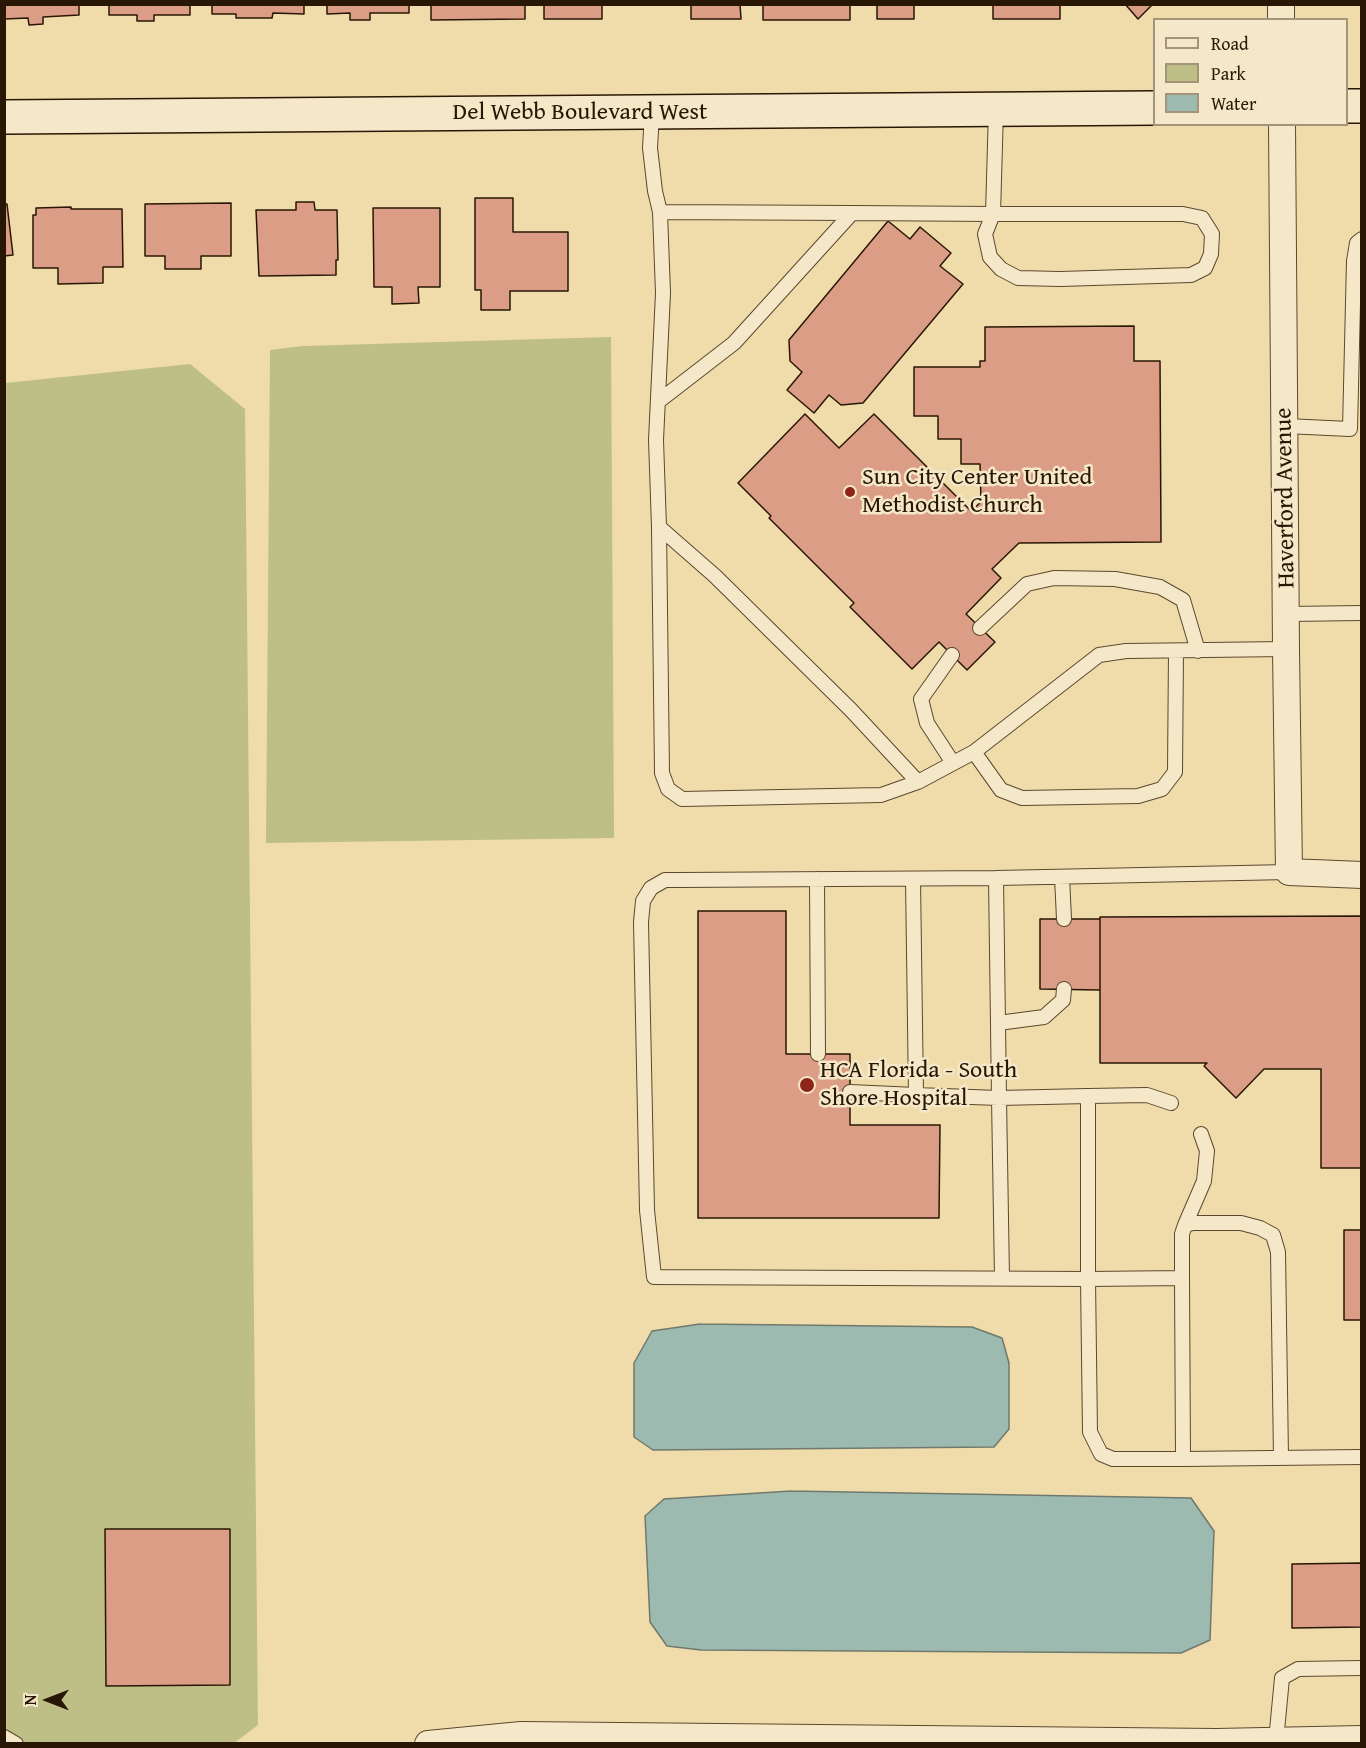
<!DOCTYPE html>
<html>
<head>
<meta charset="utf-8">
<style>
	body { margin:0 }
	#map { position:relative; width:1366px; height:1748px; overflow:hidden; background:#f0dcaa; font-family:"Gentium Book Plus",serif }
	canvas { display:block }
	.frame { position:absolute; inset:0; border:6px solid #291705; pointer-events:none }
	.legend { position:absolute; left:1153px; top:18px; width:195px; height:108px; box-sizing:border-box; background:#f5e8c8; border:2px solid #a3947a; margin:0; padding:8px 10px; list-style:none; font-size:18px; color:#291705 }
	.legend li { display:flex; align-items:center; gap:12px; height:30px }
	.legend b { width:30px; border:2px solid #a3947a }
	.north { position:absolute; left:18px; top:1670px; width:60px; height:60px; -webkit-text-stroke:4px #f5e8c8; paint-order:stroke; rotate:270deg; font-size:16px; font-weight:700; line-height:24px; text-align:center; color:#291705 }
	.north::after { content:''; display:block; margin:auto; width:21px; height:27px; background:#291705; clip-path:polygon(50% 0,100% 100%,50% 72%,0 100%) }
</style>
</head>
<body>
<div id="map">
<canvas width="1366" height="1748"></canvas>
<div class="frame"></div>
<ul class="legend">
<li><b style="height:8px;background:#f5e8c8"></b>Road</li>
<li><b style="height:16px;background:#bdbf86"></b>Park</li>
<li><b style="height:16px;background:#9dbab1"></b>Water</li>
</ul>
<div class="north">N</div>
</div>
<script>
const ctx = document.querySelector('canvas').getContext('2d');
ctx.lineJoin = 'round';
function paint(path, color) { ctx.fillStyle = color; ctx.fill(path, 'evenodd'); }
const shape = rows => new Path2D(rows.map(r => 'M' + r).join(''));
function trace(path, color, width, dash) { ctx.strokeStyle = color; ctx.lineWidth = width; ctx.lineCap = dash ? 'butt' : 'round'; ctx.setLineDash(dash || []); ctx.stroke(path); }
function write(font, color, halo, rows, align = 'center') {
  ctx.font = font + ' "Gentium Book Plus",serif'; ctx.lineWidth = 5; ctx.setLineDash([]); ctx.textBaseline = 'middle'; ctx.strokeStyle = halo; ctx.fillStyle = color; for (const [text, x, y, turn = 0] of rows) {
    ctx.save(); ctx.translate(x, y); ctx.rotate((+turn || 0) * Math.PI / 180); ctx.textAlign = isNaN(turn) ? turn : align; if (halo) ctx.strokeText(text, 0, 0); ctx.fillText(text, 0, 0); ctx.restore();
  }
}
paint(shape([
	[611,337,614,838,266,843,270,350,303,346],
	[190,364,245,409,258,1725,234,1743,5,1744,5,383]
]), '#bdbf86');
const water = shape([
	[700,1324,972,1327,1002,1338,1009,1363,1009,1429,994,1447,653,1450,634,1437,634,1363,652,1331,700,1324],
	[791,1491,1191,1498,1214,1531,1210,1640,1181,1653,701,1650,667,1646,650,1622,645,1516,664,1499,791,1491]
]);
paint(water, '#9dbab1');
trace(water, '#6f796c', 1.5);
const building = shape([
	[4,4,79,4,79,15,43,17,43,24,29,25,28,18,4,19,4,4],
	[109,4,190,4,190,15,154,15,154,21,137,21,137,15,109,15,109,4],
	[212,4,304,4,304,14,273,13,272,18,236,18,236,14,212,14,212,4],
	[327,4,409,4,409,13,370,13,370,20,350,20,350,13,327,14,327,4],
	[431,4,525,4,525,19,431,20,431,4],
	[544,4,631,4,631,5,602,5,602,19,544,19,544,4],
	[691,4,740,4,741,19,691,19,691,4],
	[763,4,850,4,850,20,763,20,763,4],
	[877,4,934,4,914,5,914,19,877,19,877,4],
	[993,4,1060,4,1060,19,993,19,993,4],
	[1125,4,1153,4,1138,19,1125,4],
	[475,198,513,198,513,232,568,232,568,291,510,291,510,310,481,310,481,290,475,290,475,198],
	[296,202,314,202,315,210,337,210,338,260,336,260,336,275,259,276,256,210,296,210,296,202],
	[231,203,231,256,201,256,201,269,165,269,165,256,145,256,145,204,231,203],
	[7,204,13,255,4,256,4,205,7,204],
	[71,207,71,209,122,209,123,267,103,267,103,283,58,284,58,268,33,268,33,215,36,215,36,208,71,207],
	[373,208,440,208,440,287,418,287,419,303,392,304,392,287,374,287,373,208],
	[888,221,910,239,920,227,951,253,940,266,963,284,863,403,841,405,829,395,814,413,787,390,802,372,790,361,789,340,888,221],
	[1134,326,1134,361,1160,361,1161,542,1019,543,992,569,1001,578,966,614,995,642,967,670,939,642,912,669,850,607,854,603,769,518,771,516,738,483,805,414,839,448,874,414,971,511,981,502,980,464,961,464,961,439,938,439,938,416,914,416,914,367,980,367,980,361,985,361,985,327,1134,326],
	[698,911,786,911,786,1054,850,1054,850,1125,940,1125,939,1218,698,1218,698,911],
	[1362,916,1362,1168,1321,1168,1321,1069,1264,1069,1236,1098,1204,1066,1207,1063,1100,1063,1100,917,1362,916],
	[1040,919,1100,919,1100,990,1040,989,1040,919],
	[1344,1230,1362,1230,1362,1320,1344,1320,1344,1230],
	[105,1529,230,1529,230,1685,106,1686,105,1529],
	[1362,1563,1362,1627,1292,1628,1292,1564,1362,1563]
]);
paint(building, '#dc9d86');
trace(building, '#291705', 1.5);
const lane = shape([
	[652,113,650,148,655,191,660,212,663,293,656,440,659,527,662,773,668,789,682,799,881,795,918,782,974,752,1099,655,1126,651,1286,649],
	[660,212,852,213],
	[659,401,734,343,852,213,993,214,1183,214,1202,218,1212,234,1211,254,1205,268,1191,275,1060,279,1018,278,1001,269,990,257,985,234,993,214,996,110],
	[1285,426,1350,429,1354,261,1357,243,1362,239],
	[659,527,715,576,851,710,918,782],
	[1287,614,1362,613],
	[980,628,1027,584,1054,578,1115,579,1160,587,1183,600,1198,651],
	[952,655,921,699,927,723,953,763],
	[974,752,1001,790,1022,798,1138,796,1162,789,1175,772,1176,651],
	[1062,877,1064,919],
	[996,878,1289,872],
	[817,879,818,1054],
	[913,879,916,1095,999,1098,1002,1278],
	[998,1023,1044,1017,1063,1000,1064,989],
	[850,1092,916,1095],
	[1088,1096,1147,1095,1171,1103],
	[1185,1225,1204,1181,1207,1151,1201,1134],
	[1182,1278,1183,1459],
	[1281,1458,1278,1252,1273,1235,1260,1228,1241,1223,1193,1223,1185,1225,1182,1234,1182,1278,1088,1279,654,1277,647,1210,641,922,643,901,651,888,665,880,678,880,996,878,999,1098,1088,1096,1088,1279,1090,1432,1101,1454,1113,1459,1183,1459,1362,1457],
	[4,1737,16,1744],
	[1276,1741,1282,1678,1298,1669,1362,1668]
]);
const street = shape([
	[1281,4,1281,20],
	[1282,124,1286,649,1289,872,1362,875],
	[428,1744,521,1735,1216,1742,1362,1739]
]);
const secondary = shape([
	[1346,106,1362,106],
	[4,117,1154,108]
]);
trace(lane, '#5b482e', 16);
trace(street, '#5b482e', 28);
trace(secondary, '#291705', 36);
trace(lane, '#f5e8c8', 14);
trace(street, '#f5e8c8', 26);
trace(secondary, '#f5e8c8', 33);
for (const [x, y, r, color] of [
	[850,492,6,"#8f2418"],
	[807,1085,8,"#8f2418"]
]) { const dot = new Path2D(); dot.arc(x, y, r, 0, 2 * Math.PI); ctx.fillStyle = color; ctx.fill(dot); trace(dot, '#f5e8c8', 2); }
write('24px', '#291705', '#f5e8c8', [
	["Del Webb Boulevard West",580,113],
	["Haverford Avenue",1286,498,-91]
]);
write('24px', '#291705', '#f5e8c8', [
	["Sun City Center United",862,478],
	["Methodist Church",862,506],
	["HCA Florida - South",820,1071],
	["Shore Hospital",820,1099]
], 'left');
</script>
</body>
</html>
